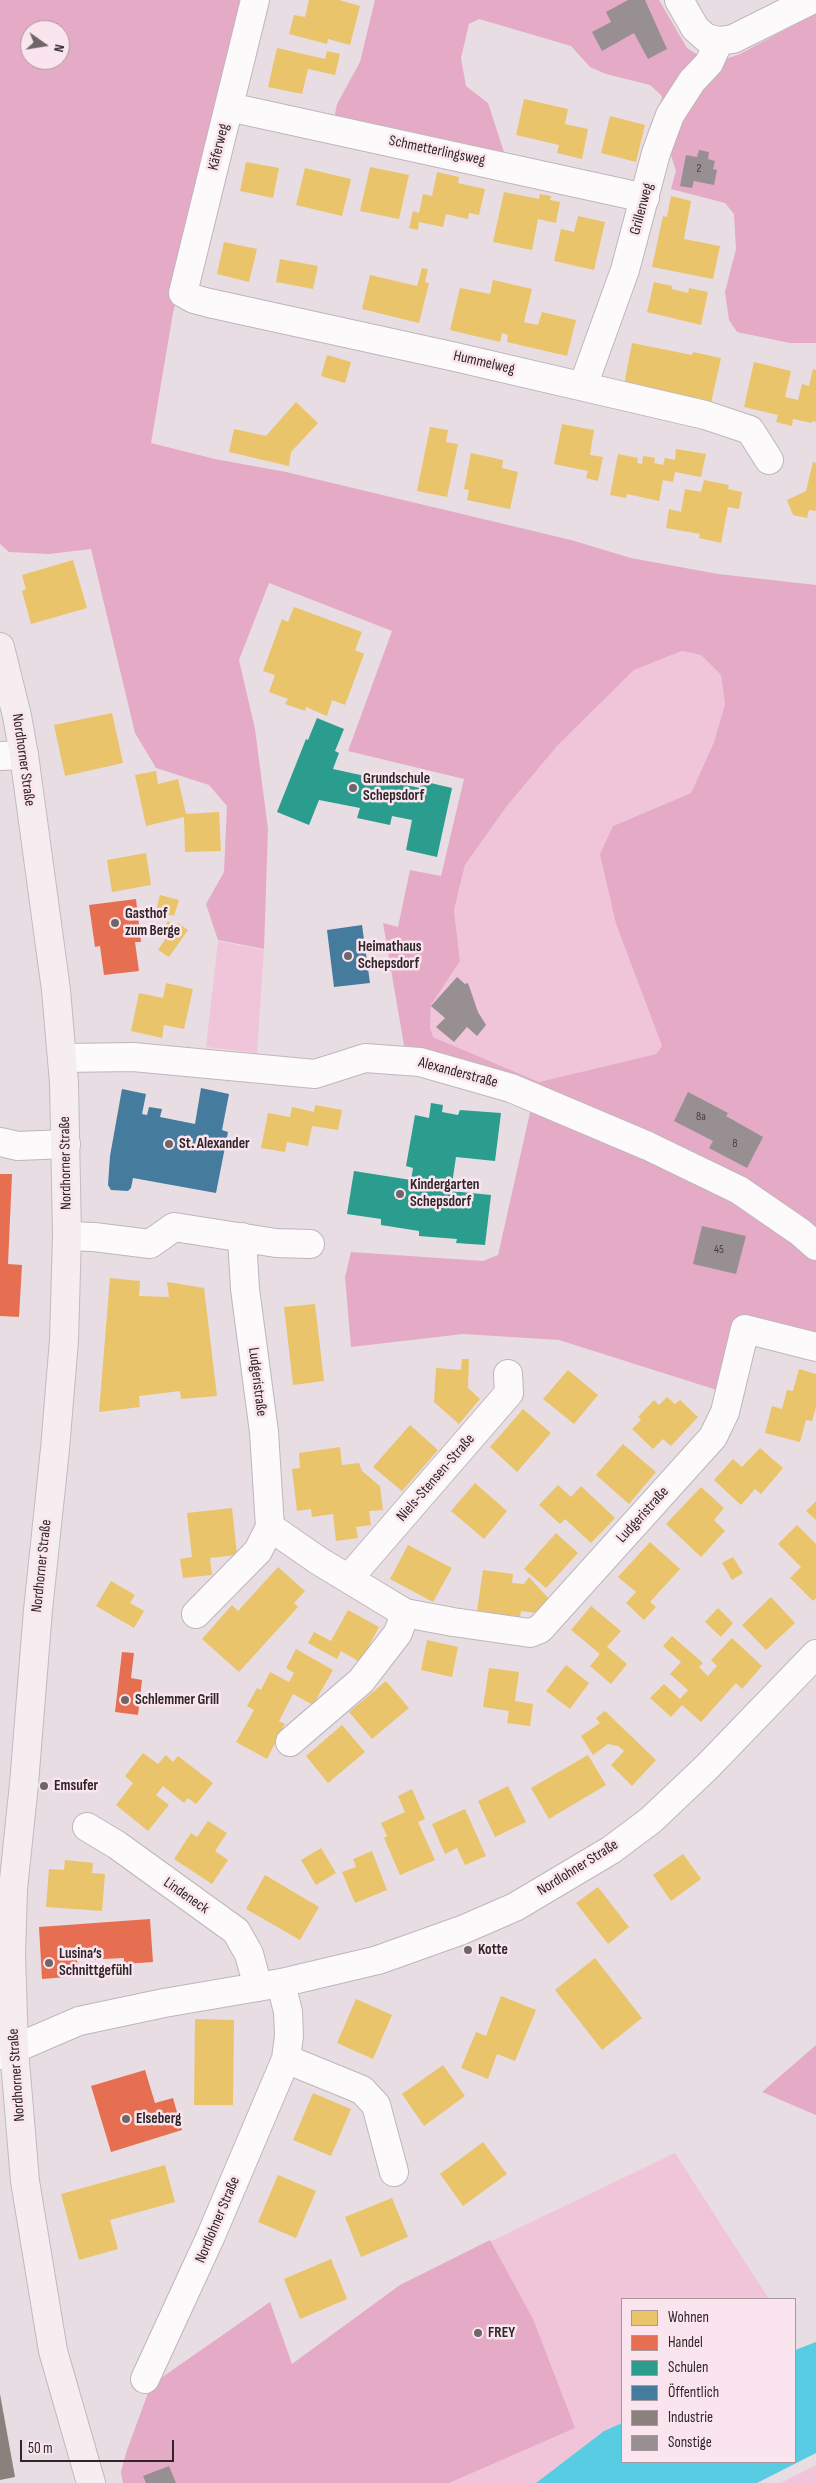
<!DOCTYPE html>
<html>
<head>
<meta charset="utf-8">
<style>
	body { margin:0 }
	#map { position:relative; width:816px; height:2483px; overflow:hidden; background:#e8dde2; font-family:"Sofia Sans Condensed",sans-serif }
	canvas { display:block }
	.legend { position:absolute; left:621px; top:2298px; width:175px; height:165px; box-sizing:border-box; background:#fae5ee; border:1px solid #a8999f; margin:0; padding:6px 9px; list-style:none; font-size:15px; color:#2e2629 }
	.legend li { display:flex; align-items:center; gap:10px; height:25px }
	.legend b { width:25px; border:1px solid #a8999f }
	.north { position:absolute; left:20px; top:20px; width:50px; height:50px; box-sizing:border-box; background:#fae5ee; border:1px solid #a8999f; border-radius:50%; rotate:103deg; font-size:14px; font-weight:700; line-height:20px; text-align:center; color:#2e2629 }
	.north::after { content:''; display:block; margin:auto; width:18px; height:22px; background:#6f666a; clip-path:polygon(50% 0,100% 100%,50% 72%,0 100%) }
	.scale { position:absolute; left:20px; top:2440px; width:154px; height:22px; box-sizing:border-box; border:2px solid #2e2629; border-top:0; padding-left:6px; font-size:15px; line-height:18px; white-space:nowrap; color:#2e2629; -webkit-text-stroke:4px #fae5ee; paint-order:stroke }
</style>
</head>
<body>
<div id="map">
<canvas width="816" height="2483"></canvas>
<ul class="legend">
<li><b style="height:14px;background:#e9c46a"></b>Wohnen</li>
<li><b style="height:14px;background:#e76f51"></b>Handel</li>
<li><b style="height:14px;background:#2a9d8f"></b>Schulen</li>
<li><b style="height:14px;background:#457b9d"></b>Öffentlich</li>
<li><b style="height:14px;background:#8a817c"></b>Industrie</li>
<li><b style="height:14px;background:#978f92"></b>Sonstige</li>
</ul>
<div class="north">N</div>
<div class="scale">50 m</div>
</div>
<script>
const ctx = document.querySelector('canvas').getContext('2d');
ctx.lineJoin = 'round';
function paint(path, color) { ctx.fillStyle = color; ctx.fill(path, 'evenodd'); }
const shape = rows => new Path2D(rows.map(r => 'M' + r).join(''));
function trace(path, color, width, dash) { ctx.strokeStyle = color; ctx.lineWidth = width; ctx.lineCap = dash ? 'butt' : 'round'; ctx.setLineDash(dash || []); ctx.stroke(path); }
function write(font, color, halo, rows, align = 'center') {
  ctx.font = font + ' "Sofia Sans Condensed",sans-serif'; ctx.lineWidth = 5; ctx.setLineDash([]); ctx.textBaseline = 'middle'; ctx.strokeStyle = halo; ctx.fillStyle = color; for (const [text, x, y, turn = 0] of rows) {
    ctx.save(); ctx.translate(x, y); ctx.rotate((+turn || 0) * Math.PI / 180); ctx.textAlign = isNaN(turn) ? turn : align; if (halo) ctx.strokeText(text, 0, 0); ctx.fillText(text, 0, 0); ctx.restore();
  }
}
paint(shape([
	[682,651,701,655,721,675,725,704,714,742,691,793,613,826,616,924,662,1046,656,1054,539,1082,433,1037,430,1027,431,1005,460,961,454,910,465,865,507,806,558,745,634,670],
	[218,941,264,950,257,1053,206,1047],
	[675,2153,769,2299,622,2299,622,2423,604,2431,536,2483,123,2483,121,2472,127,2450,270,2302,292,2364,400,2285],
	[816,2465,816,2483,781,2483]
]), '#f1c5d9');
paint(shape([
	[0,0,246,0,173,313,151,443,215,459,286,472,571,540,631,558,718,574,816,585,816,1355,736,1335,720,1391,559,1340,463,1334,351,1347,345,1277,351,1252,483,1261,498,1255,531,1108,406,1057,383,923,398,927,410,870,441,876,464,779,348,751,392,631,269,583,239,660,255,729,268,829,264,949,218,940,206,904,224,872,227,806,209,785,156,768,135,733,91,549,49,554,9,552,0,544],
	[30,30,60,30,60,60,30,60],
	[682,651,701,655,721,675,725,704,714,742,691,793,613,826,600,854,616,924,662,1046,656,1054,539,1082,433,1037,430,1027,431,1005,460,961,454,910,465,865,507,806,558,745,634,670],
	[375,0,659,0,687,48,698,55,720,61,740,54,816,13,816,343,790,343,737,332,729,320,725,292,736,249,734,214,725,203,671,189,676,171,659,117,662,96,650,85,606,74,590,67,571,46,479,19,469,24,461,58,466,86,488,103,504,152,341,121,335,114,337,104,360,62],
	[816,2045,816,2115,762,2092],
	[490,2240,533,2319,575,2428,449,2483,123,2483,121,2472,127,2450,151,2385,270,2302,292,2364,400,2285]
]), '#e5abc6');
paint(shape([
	[816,2342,816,2453,757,2483,536,2483,604,2431,622,2423,622,2462,795,2462,795,2350]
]), '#58cce2');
paint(shape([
	[309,0,339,0,360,6,350,45,328,39,327,44,289,34,294,15,305,17],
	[277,48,325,59,327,51,340,54,335,75,308,69,302,94,268,87],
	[524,99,568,109,565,124,588,129,582,159,557,153,559,145,516,135],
	[610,116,645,125,636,162,601,153],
	[246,162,279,168,273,198,240,191],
	[370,167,409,175,399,219,360,211],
	[305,168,351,179,342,216,296,205],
	[437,172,459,177,458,183,485,189,479,215,469,213,468,219,446,214,443,227,419,222,418,230,409,228,413,211,419,213,423,194,432,196],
	[504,192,539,199,540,194,551,196,550,200,560,202,556,223,538,219,532,250,493,242],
	[671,196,691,201,684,239,720,246,713,279,652,267,663,216,667,217],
	[578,216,605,222,594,270,554,261,561,229,574,232],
	[224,242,257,249,249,282,217,274],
	[280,259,318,266,313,289,276,282],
	[422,268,428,269,425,282,429,283,419,323,362,309,370,275,417,286],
	[493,280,532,289,524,322,538,325,542,312,576,320,567,356,507,342,508,335,502,333,500,342,450,330,460,288,490,294],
	[654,282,672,286,672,289,688,293,689,288,708,292,701,325,647,312],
	[632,343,692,355,693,352,721,358,711,403,624,385],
	[327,355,351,362,345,383,321,376],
	[754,362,791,371,785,397,798,400,802,384,809,386,813,369,816,370,816,422,812,421,812,423,793,419,792,426,776,422,778,415,744,407],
	[296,402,318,423,291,452,289,466,229,452,234,429,266,436],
	[562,424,594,430,590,455,603,457,598,481,586,478,588,471,554,464],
	[430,427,448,430,446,442,458,444,447,497,417,491],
	[676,449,706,454,701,477,675,472,673,482,663,480,659,501,627,494,626,498,610,495,618,454,638,458,637,463,642,464,643,456,655,458,654,463,663,465,665,458,675,460],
	[471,453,503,460,502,468,518,472,510,509,467,500,469,490,464,489],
	[813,462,816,463,816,511,809,510,807,518,793,515,787,500,806,491],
	[704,480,729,485,728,489,742,492,739,509,728,507,721,543,699,538,700,534,666,528,669,509,681,512,685,489,701,492],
	[73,560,87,608,31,624,22,591,26,589,22,575],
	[294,607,362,632,355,650,364,654,345,705,332,700,327,716,306,707,305,711,285,704,288,699,269,692,275,675,263,671,282,619,288,622],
	[112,713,123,763,65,776,54,725],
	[156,771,158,784,178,779,186,814,219,812,221,851,185,852,184,817,146,826,135,775],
	[146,853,151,885,112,892,107,860],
	[160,895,179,900,174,916,156,911],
	[168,921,176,927,178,923,188,930,169,957,158,950,166,938,160,934],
	[166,983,193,989,184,1029,164,1025,162,1038,131,1031,139,993,163,998],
	[315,1105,342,1110,338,1130,312,1126,308,1146,287,1142,285,1152,261,1148,268,1113,290,1117,292,1107,314,1112],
	[110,1278,140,1281,139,1296,169,1297,167,1282,204,1288,217,1396,181,1399,180,1391,139,1396,140,1407,99,1412],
	[315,1304,324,1381,293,1385,284,1307],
	[462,1359,469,1359,468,1388,480,1399,459,1424,434,1402,436,1368,461,1370],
	[799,1369,816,1374,816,1407,812,1421,806,1420,800,1442,765,1433,772,1406,782,1409,787,1390,793,1391],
	[568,1370,598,1395,574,1424,543,1399],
	[667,1397,675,1404,680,1400,698,1417,671,1446,663,1439,653,1449,632,1429,641,1420,638,1417,654,1400,659,1405],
	[523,1409,551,1433,517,1472,490,1447],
	[410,1425,438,1450,402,1491,373,1467],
	[623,1444,656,1472,629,1504,596,1475],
	[340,1447,342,1465,359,1463,362,1471,380,1486,383,1510,369,1511,371,1525,356,1527,358,1538,336,1541,333,1514,312,1517,311,1509,297,1511,292,1469,300,1468,299,1453],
	[760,1448,783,1468,761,1494,755,1489,741,1505,714,1480,733,1459,742,1467],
	[475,1483,507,1511,484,1539,451,1511],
	[558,1485,571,1497,581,1486,615,1518,591,1543,565,1519,560,1524,539,1505],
	[701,1487,724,1508,714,1520,725,1531,701,1557,666,1524],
	[816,1501,816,1520,806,1511],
	[232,1508,237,1555,210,1558,212,1575,183,1578,180,1559,192,1557,187,1513],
	[797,1525,816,1544,816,1598,813,1601,790,1578,801,1567,778,1544],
	[556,1533,578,1553,546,1588,524,1569],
	[650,1542,680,1569,650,1602,656,1607,644,1620,626,1603,636,1592,618,1577],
	[408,1545,452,1568,433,1602,390,1579],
	[733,1557,743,1573,732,1580,722,1563],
	[278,1567,305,1591,294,1603,298,1607,239,1672,202,1639,232,1605,238,1611],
	[483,1570,513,1574,512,1583,524,1584,529,1577,549,1599,536,1613,521,1611,520,1617,477,1611],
	[111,1581,135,1595,130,1603,144,1611,134,1628,96,1606],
	[771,1597,795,1623,766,1650,742,1625],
	[591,1606,621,1631,607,1647,627,1664,611,1684,590,1666,600,1654,571,1630],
	[718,1608,733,1623,721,1637,705,1622],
	[348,1610,379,1627,360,1662,341,1651,337,1659,308,1643,314,1632,331,1641],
	[672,1636,703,1663,699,1667,708,1676,717,1666,711,1660,732,1638,762,1666,742,1689,736,1683,701,1722,682,1705,671,1717,650,1698,664,1684,680,1699,688,1690,670,1674,681,1662,663,1646],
	[427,1640,458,1647,452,1677,421,1670],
	[296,1649,333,1670,313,1705,293,1694,279,1721,285,1724,267,1759,236,1742,254,1710,247,1706,257,1688,261,1690,270,1672,289,1682,294,1673,286,1668],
	[566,1665,589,1683,570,1709,546,1691],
	[489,1668,519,1672,515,1701,533,1704,530,1726,507,1723,509,1711,483,1707],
	[386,1681,409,1708,372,1739,349,1712],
	[605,1711,656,1760,632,1786,611,1765,624,1751,618,1746,608,1744,593,1755,581,1736,600,1723,596,1718],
	[342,1725,365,1752,328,1783,306,1756],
	[143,1753,158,1764,166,1755,173,1762,178,1756,213,1783,196,1804,188,1798,184,1803,163,1786,156,1795,169,1805,148,1831,116,1805,133,1783,125,1776],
	[588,1755,606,1785,549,1819,531,1788],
	[508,1786,526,1822,495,1837,478,1801],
	[412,1789,425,1819,418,1822,435,1860,400,1875,384,1838,387,1836,381,1823,405,1812,398,1796],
	[465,1809,486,1856,465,1865,457,1848,445,1854,432,1824],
	[208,1821,227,1833,215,1851,228,1860,212,1884,174,1859,191,1833,197,1837],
	[321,1848,336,1873,316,1885,301,1860],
	[372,1851,387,1890,355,1903,342,1872,356,1867,353,1859],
	[683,1854,701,1879,671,1901,653,1875],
	[65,1860,93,1863,92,1873,105,1874,102,1911,46,1907,49,1869,64,1870],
	[265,1875,319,1907,300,1940,246,1909],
	[598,1887,629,1927,608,1944,576,1903],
	[595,1958,642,2018,602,2050,555,1990],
	[501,1996,536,2010,515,2061,497,2054,488,2079,461,2068,476,2032,486,2036],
	[356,1999,392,2015,373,2059,337,2043],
	[195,2019,234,2020,233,2105,194,2105],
	[443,2065,465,2096,424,2126,402,2094],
	[313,2093,351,2109,331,2156,293,2140],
	[483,2142,507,2174,463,2206,440,2174],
	[165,2165,175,2202,110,2220,118,2249,79,2260,61,2194],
	[278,2175,316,2191,296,2238,258,2222],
	[392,2198,408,2237,361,2257,345,2217],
	[331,2259,347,2299,300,2319,284,2279]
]), '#e9c46a');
paint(shape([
	[136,899,141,942,135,942,139,971,104,975,100,946,95,947,89,905],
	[0,1174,12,1174,8,1264,22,1265,19,1317,0,1316],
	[122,1652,134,1653,131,1678,142,1680,138,1715,115,1712],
	[150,1919,153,1962,124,1964,124,1958,83,1960,81,1944,76,1945,78,1976,42,1979,39,1927],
	[145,2070,155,2103,173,2098,182,2130,111,2152,91,2086]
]), '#e76f51');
paint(shape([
	[317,718,344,729,335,751,339,753,333,769,420,788,422,781,452,788,437,857,406,850,412,820,392,816,390,825,357,818,360,808,319,800,309,825,277,812,306,739,308,740],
	[431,1103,443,1105,442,1112,458,1115,460,1110,501,1113,495,1161,456,1157,451,1191,491,1195,485,1245,456,1243,457,1239,419,1236,419,1231,381,1225,381,1219,347,1214,354,1171,411,1180,413,1168,406,1166,415,1115,429,1118]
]), '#2a9d8f');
paint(shape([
	[362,925,370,983,334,987,327,930],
	[201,1088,229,1094,222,1130,228,1132,216,1193,133,1178,131,1188,128,1191,111,1190,108,1185,110,1156,122,1089,146,1094,142,1114,147,1115,149,1107,162,1109,160,1117,195,1124]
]), '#457b9d');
paint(shape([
	[0,2394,15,2477,0,2480]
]), '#8a817c');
paint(shape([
	[628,0,645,0,667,49,648,59,634,33,602,51,592,32,611,22,606,12],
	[699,150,709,152,708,159,715,161,713,169,717,170,714,185,694,181,692,188,680,186,686,155,697,157],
	[457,977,465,984,468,983,478,1012,486,1025,477,1036,467,1027,454,1042,436,1027,445,1018,431,1006],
	[688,1092,728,1113,726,1116,763,1137,747,1168,709,1148,713,1141,674,1121],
	[702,1226,746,1236,736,1274,693,1264],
	[169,2466,176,2483,146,2483,143,2476]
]), '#978f92');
const minor = shape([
	[255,0,183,293,194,299,209,303,451,356,705,415,750,430,769,460],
	[679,0,695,28,706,38,719,41,733,39,811,0],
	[229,107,645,198],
	[583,386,625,270,656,153,670,115,692,81,709,63,719,41],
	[0,756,24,755],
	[62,1058,133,1057,315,1074,365,1058,420,1062,511,1088,648,1146,739,1190,800,1232,816,1246],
	[0,1142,18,1146,66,1144],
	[67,1236,94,1237,150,1244,174,1227,276,1243,310,1244],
	[242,1237,245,1289,264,1432,270,1527,319,1561,405,1613,453,1622,530,1633,540,1629,713,1437,725,1412,745,1329,816,1347],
	[349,1578,509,1393,508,1374],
	[196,1614,258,1551,270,1527],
	[290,1742,361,1681,398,1633,405,1613],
	[87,1827,117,1845,236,1931,249,1954,258,1987],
	[0,2055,79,2021,164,2003,281,1983,378,1960,462,1930,515,1907,611,1850,651,1820,707,1767,816,1654],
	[286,2059,362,2090,376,2105,394,2172],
	[145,2379,210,2238,286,2059,289,2036,288,2012,281,1983]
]);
const major = shape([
	[0,647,17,716,24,755,56,990,64,1083,67,1236,64,1340,55,1449,38,1610,24,1784,13,1889,11,1954,14,2049,25,2181,53,2351,91,2483]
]);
trace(minor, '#bfb6ba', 30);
trace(major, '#c1bbbe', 30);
trace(minor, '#fcfafb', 28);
trace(major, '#f5edf0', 28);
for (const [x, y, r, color] of [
	[353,788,5,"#6f666a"],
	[115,923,5,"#6f666a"],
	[348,956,5,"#6f666a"],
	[169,1144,5,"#6f666a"],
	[400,1194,5,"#6f666a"],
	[125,1700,5,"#6f666a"],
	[44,1786,5,"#6f666a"],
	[468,1950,5,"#6f666a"],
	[49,1963,5,"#6f666a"],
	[126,2119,5,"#6f666a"],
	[478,2333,5,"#6f666a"]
]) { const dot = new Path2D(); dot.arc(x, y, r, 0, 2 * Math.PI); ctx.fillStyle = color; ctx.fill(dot); trace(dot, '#fae5ee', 2); }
write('12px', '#484043', null, [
	["2",699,169],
	["8a",701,1117],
	["8",735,1144],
	["45",719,1250]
]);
write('15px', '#2e2629', '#fae5ee', [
	["Käferweg",219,147,-76],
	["Schmetterlingsweg",437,151,12],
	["Grillenweg",642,209,-75],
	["Hummelweg",484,363,13],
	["Nordhorner Straße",23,760,82],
	["Alexanderstraße",458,1073,15],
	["Nordhorner Straße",66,1163,-91],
	["Ludgeristraße",257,1382,83],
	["Niels-Stensen-Straße",436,1478,-49],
	["Ludgeristraße",643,1515,-48],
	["Nordhorner Straße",42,1566,-84],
	["Nordlohner Straße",578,1868,-32],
	["Lindeneck",186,1896,35],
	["Nordhorner Straße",17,2075,-94],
	["Nordlohner Straße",218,2220,-67]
]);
write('bold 15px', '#2e2629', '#fae5ee', [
	["Grundschule",363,779],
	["Schepsdorf",363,796],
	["Gasthof",125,914],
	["zum Berge",125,931],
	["Heimathaus",358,947],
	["Schepsdorf",358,964],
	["St. Alexander",179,1144],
	["Kindergarten",410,1185],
	["Schepsdorf",410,1202],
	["Schlemmer Grill",135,1700],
	["Emsufer",54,1786],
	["Kotte",478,1950],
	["Lusina‘s",59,1954],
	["Schnittgefühl",59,1971],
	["Elseberg",136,2119],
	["FREY",488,2333]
], 'left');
</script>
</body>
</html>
